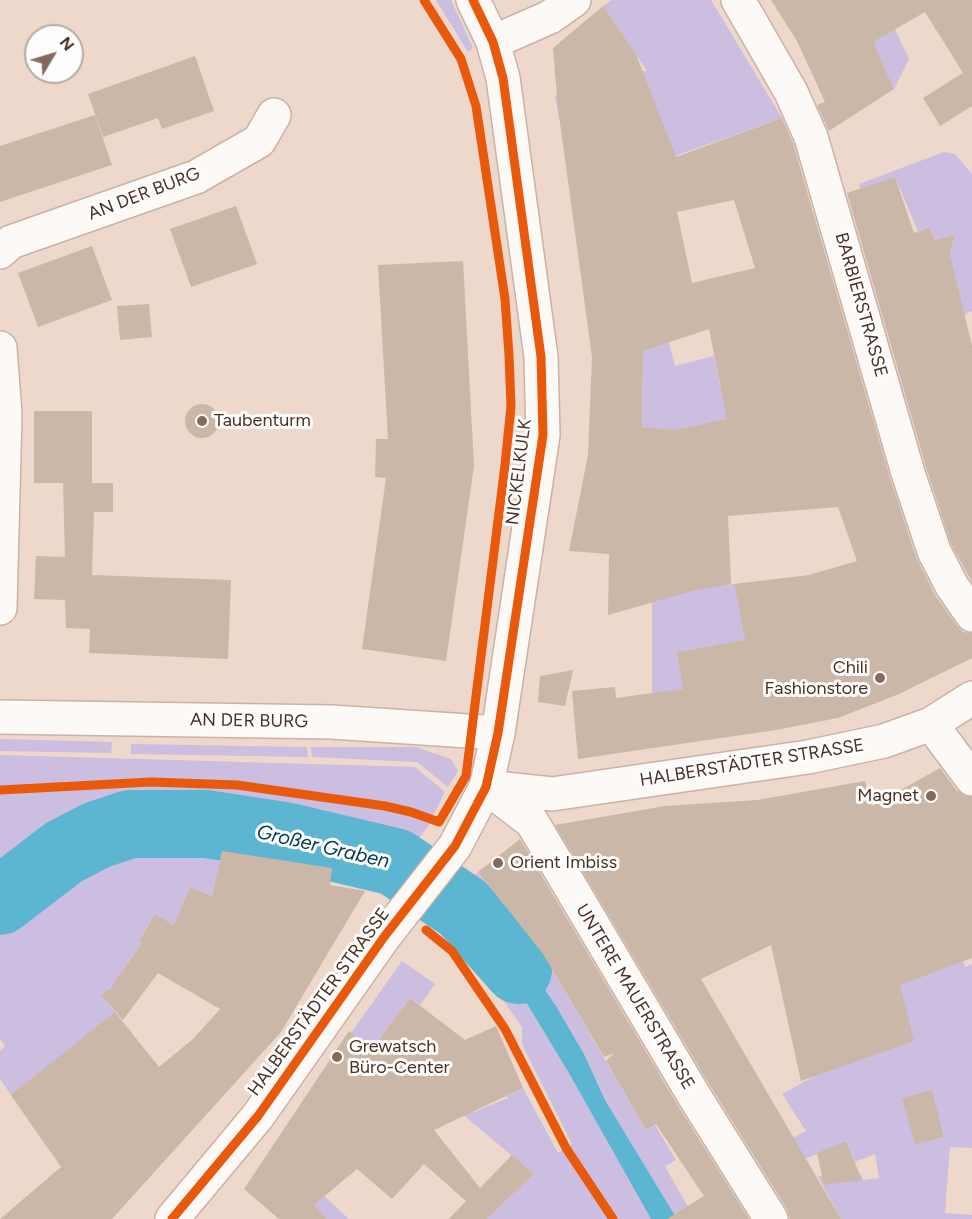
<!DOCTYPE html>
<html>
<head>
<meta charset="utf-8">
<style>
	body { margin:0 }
	#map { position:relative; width:972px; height:1219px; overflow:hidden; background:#eed7cb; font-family:Figtree,sans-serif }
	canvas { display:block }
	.north { position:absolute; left:24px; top:24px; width:60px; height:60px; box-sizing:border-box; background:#fdfdfd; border:2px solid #b6aba5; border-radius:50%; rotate:52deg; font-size:16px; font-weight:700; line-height:24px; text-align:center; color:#4c3022 }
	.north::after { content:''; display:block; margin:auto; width:21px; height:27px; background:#856a5d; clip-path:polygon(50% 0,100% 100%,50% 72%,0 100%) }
</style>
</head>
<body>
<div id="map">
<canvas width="972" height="1219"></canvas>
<div class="north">N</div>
</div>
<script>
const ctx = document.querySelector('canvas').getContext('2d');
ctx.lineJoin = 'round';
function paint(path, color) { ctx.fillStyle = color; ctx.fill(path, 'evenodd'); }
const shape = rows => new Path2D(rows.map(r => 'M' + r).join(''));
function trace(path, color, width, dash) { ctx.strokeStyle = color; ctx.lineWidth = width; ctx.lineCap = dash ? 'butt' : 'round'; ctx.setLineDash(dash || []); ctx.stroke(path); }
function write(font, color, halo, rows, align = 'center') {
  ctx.font = font + ' Figtree,sans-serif'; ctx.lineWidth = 6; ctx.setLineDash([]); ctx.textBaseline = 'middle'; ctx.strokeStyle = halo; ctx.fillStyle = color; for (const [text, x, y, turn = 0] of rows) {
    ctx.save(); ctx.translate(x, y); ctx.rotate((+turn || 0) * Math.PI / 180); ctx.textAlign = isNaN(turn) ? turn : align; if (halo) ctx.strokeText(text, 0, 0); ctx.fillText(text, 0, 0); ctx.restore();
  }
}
paint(shape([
	[436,0,451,0,473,48,468,52],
	[612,0,711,0,782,118,675,156,562,133,555,96,592,87,607,70,647,71,603,6],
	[892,23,909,59,894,89,869,34],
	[944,152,955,154,972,174,972,311,964,315,950,254,955,236,934,240,930,227,918,231,895,177,860,189,859,184],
	[669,342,675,366,714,356,720,385,736,418,684,428,682,431,642,427,643,351],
	[734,584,750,665,716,645,705,647,683,689,652,694,652,594],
	[0,739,112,742,111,753,0,751],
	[131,744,307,747,308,757,131,754],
	[311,747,416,747,451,759,458,771,448,787,417,762,312,757],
	[0,755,415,767,445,792,428,826,385,885,332,868,222,851,212,896,190,887,174,925,155,914,139,940,142,943,122,971,125,974,101,995,121,1019,84,1046,78,1112,48,1149,0,1079,0,1051,5,1046,0,1039],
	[478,872,543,954,646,1130,655,1125,676,1160,665,1166,690,1211,677,1219,605,1100,584,1054,556,1006,518,950,466,885],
	[448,911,486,946,514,982,570,1075,651,1219,487,1219,534,1174,462,1114,445,1049,474,1112,508,1098,507,1096,523,1088,558,1153,572,1144,522,1044,522,1027,483,972,439,922],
	[402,961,435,984,420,1005,410,998,373,1048,351,1033],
	[963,961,965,967,972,964,972,1148,950,1147,945,1213,972,1215,972,1219,841,1219,818,1177,847,1165,851,1176,861,1174,863,1180,879,1178,875,1154,855,1162,846,1141,803,1160,792,1138,806,1131,782,1094,815,1076,836,1000,931,973],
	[932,1091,944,1137,916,1143,903,1098],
	[324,1196,349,1219,327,1219,314,1205]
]), '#cbbee0');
paint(shape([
	[466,885,518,950,556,1006,584,1054,605,1100,677,1219,651,1219,570,1075,514,982,486,946,448,911]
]), '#5cb5d1');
trace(shape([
	[0,901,64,852,97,835,130,824,206,824,285,836,395,862,463,908,518,970]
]), '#5cb5d1', 68);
paint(shape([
	[771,0,972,0,972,106,940,126,923,98,963,73,925,12,873,42,894,89,829,131,817,105,825,102,797,41],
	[603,6,636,54,676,157,782,118,793,143,890,478,916,557,935,595,957,626,963,632,972,633,972,658,899,694,838,718,776,730,578,759,572,691,615,687,616,698,683,689,677,652,745,640,734,584,809,575,857,561,838,507,728,516,731,584,696,590,608,615,609,554,569,551,588,455,592,357,558,108,553,48],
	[734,200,755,268,692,283,677,212],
	[709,329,727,419,675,430,642,427,643,351],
	[195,56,214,111,162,129,158,118,103,137,88,94],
	[95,115,112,165,0,202,0,146],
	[895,177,914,233,930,227,934,240,955,235,950,254,972,346,972,582,951,544,926,467,847,193],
	[236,206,257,264,191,287,170,229],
	[92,246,112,300,38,327,18,273],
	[463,261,474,466,446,661,362,649,386,478,375,477,376,439,388,439,378,265],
	[149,304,152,337,120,340,117,306],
	'185 421a17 17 0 1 1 34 0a17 17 0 1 1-34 0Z',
	[34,411,92,411,92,483,113,483,113,512,94,512,92,575,231,580,228,659,89,653,90,629,66,628,65,600,34,599,36,556,65,557,63,483,34,483],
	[573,670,565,706,538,702,540,676],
	[940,768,957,791,972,797,972,958,900,985,914,1041,801,1081,771,945,701,979,841,1219,790,1219,787,1209,709,1084,555,825,665,806,757,800,865,781,872,806],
	[520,839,677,1104,749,1219,667,1219,704,1196,656,1124,646,1130,606,1061,614,1053,604,1057,543,954,478,872],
	[222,851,332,868,330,885,365,891,281,1032,112,1219,0,1219,61,1167,11,1095,115,1012,159,1067,193,1039,220,1009,158,973,123,1020,101,995,111,987,142,943,139,941,155,914,174,925,190,887,212,896],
	[410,998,465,1040,496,1026,523,1088,434,1130,480,1188,512,1155,534,1174,487,1219,449,1219,466,1201,424,1164,392,1199,357,1169,314,1205,327,1219,279,1219,244,1189,349,1031,372,1049],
	[932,1090,944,1137,915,1144,902,1098],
	[846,1141,862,1180,824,1185,817,1153]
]), '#cbb7a7');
const minor = shape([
	[738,0,791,92,811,137,908,473,934,551,952,586,972,615],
	[493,42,550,17,574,0],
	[0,252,11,242,196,177,259,141,274,115],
	[0,348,5,414,0,608],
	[0,717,332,722,498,733],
	[931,724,972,779],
	[486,787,532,822,693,1094,771,1219],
	[486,787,552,794,808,757,884,741,931,724,972,698],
	[172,1219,258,1116,384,937,455,846,486,787,498,733,543,435,541,357,503,78,493,42,473,0]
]);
trace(minor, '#c9b2a6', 36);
trace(minor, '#fcf9f7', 33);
trace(shape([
	[0,790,151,782,237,785,385,806,411,812,439,822,466,776,505,465,511,406,509,355,505,299,476,106,461,59,424,0],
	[426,930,452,951,505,1029,566,1148,613,1219],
	[172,1219,258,1116,384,937,455,846,486,787,498,733,543,435,541,357,503,78,493,42,473,0]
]), '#e8590c', 9);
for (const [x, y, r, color] of [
	[202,421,6,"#856a5d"],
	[880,678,6,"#856a5d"],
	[931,796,6,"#856a5d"],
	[498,863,6,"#856a5d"],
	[337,1057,6,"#856a5d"]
]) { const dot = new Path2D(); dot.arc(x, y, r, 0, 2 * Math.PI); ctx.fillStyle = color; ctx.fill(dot); trace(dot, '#fdfdfd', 2); }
write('18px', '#4c3022', '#fdfdfd', [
	["AN DER BURG",144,194,-21],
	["BARBIERSTRASSE",861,305,74],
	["NICKELKULK",519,472,-83],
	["AN DER BURG",249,721,1],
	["HALBERSTÄDTER STRASSE",752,763,-9],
	["UNTERE MAUERSTRASSE",635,997,59],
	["HALBERSTÄDTER STRASSE",319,1002,-54]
]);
write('18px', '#4c3022', '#fdfdfd', [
	["Taubenturm",214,421],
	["Chili",868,668,"right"],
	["Fashionstore",868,689,"right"],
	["Magnet",919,796,"right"],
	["Orient Imbiss",510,863],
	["Grewatsch",349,1047],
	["Büro-Center",349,1068]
], 'left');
write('italic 20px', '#043c4f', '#fdfdfd', [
	["Großer Graben",323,847,13]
]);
</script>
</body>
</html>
